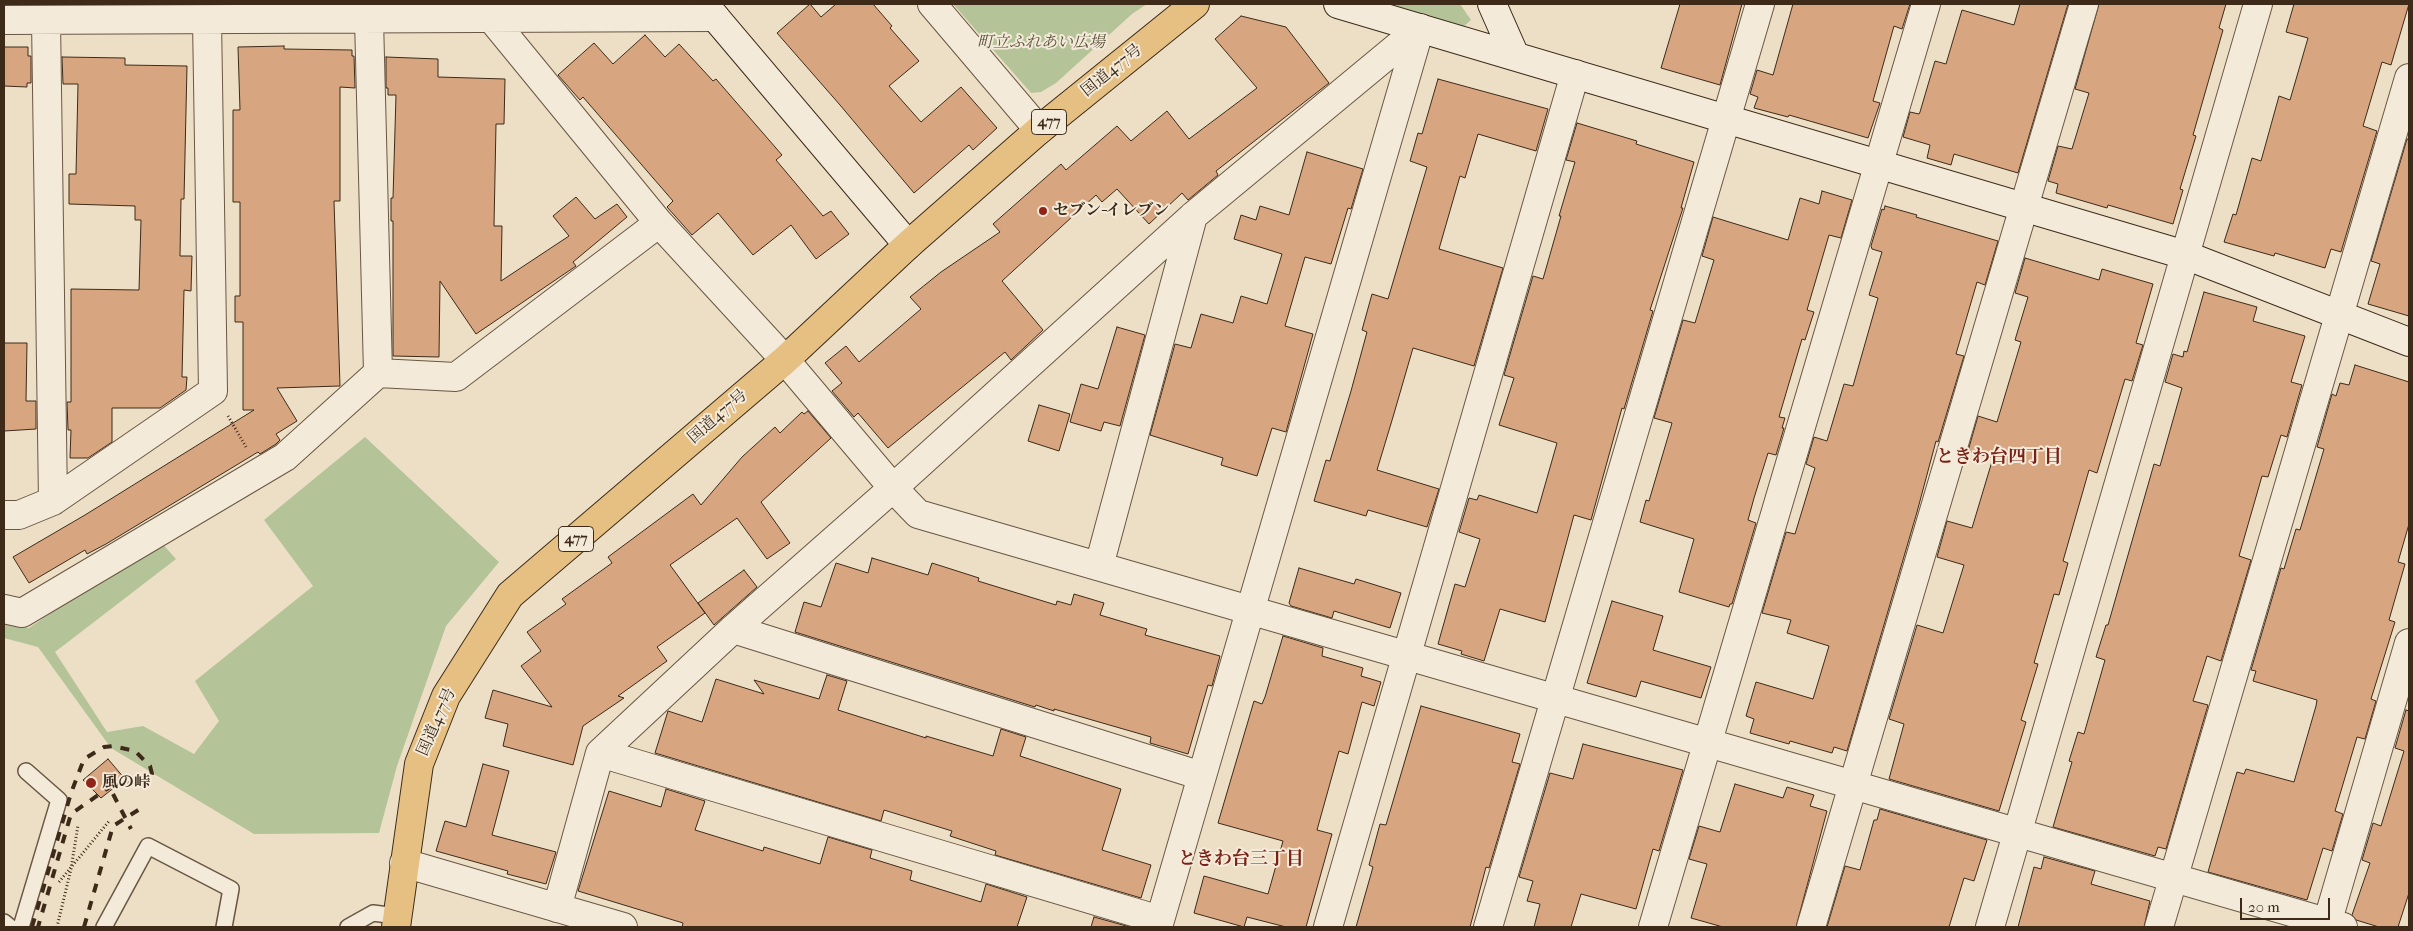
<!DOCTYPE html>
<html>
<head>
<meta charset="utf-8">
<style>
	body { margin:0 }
	#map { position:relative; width:2413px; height:931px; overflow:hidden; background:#eddfc5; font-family:"IM FELL French Canon",serif }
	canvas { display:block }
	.frame { position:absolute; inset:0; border:5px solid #3d2a19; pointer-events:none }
	.scale { position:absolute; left:2240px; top:898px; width:90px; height:22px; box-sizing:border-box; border:2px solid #3d2a19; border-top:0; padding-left:6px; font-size:15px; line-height:18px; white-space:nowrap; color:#3d2a19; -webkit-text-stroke:4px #f3ead9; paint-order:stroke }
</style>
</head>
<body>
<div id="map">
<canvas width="2413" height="931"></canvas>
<div class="frame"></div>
<div class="scale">20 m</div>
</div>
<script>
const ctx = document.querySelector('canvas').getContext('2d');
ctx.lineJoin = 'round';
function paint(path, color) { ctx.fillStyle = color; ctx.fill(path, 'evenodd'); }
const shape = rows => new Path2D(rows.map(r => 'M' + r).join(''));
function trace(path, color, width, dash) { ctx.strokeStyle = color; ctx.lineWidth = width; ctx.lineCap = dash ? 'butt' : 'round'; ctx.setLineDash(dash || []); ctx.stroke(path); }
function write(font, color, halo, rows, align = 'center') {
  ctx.font = font + ' "IM FELL French Canon","Noto Serif JP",serif'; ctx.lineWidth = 4; ctx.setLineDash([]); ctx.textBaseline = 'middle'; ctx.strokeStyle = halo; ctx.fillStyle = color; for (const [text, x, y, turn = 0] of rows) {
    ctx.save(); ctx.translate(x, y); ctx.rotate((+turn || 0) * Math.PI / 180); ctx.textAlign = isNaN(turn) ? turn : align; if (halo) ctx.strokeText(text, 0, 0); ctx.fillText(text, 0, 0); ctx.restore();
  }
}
paint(shape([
	[953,4,1147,4,1132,14,1056,83,1041,92,1031,93],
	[1358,4,1460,4,1471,20,1456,33],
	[365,437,499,562,446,626,397,766,379,833,254,834,111,748,38,647,4,638,4,623,29,628,159,540,176,559,55,652,107,732,143,726,194,754,219,721,195,681,313,586,264,520]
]), '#b4c398');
const building = shape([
	[810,4,821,17,836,4,873,4,892,26,890,28,919,61,889,86,921,122,961,87,997,128,973,150,969,145,914,193,840,105,777,33,810,4],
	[1680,4,1742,4,1720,85,1661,68,1680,4],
	[1793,4,1910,4,1902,29,1894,26,1873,101,1880,103,1868,138,1789,115,1788,117,1754,108,1758,97,1750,94,1757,70,1773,75,1793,4],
	[2020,4,2068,4,2018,173,1954,154,1951,165,1927,158,1930,145,1903,137,1910,112,1919,114,1920,112,1935,61,1946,64,1962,10,2014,25,2020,4],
	[2099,4,2226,4,2219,28,2223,30,2193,135,2196,136,2180,189,2183,190,2173,224,2108,205,2107,208,2056,193,2058,184,2048,181,2058,146,2072,149,2089,93,2075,89,2099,4],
	[2294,4,2409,4,2391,65,2382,62,2363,126,2377,131,2341,252,2331,249,2325,268,2275,253,2274,256,2224,242,2233,214,2236,215,2252,158,2261,161,2279,96,2290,100,2308,38,2286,32,2294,4],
	[1241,16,1286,27,1329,83,1216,171,1218,175,1188,200,1182,193,1149,224,1117,189,1102,202,1096,195,1002,281,1043,330,1011,360,1005,352,888,448,858,413,854,417,832,391,842,383,825,363,846,346,859,362,921,309,910,297,941,272,1000,232,993,224,1061,164,1066,170,1117,126,1131,141,1167,111,1189,139,1257,88,1215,39,1241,16],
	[645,35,665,57,679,44,713,81,716,79,782,155,776,160,823,216,831,211,849,234,816,259,791,225,753,255,718,213,692,235,667,207,673,201,583,97,580,100,558,75,594,43,613,64,645,35],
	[284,46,284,49,352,50,352,56,354,56,355,88,340,87,340,201,334,201,340,386,277,388,297,421,276,434,280,440,276,444,260,454,258,452,106,544,87,554,85,550,29,583,13,557,85,515,254,410,243,410,243,322,235,322,235,296,240,296,240,202,233,202,233,110,240,110,238,47,284,46],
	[4,47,28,47,28,56,31,56,31,83,27,83,27,87,4,86,4,47],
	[62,57,125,58,125,65,187,66,184,199,181,199,180,256,192,256,191,291,184,290,182,377,187,377,186,390,160,408,112,408,112,442,88,458,70,458,71,430,68,430,67,402,71,402,71,289,139,290,141,220,135,220,135,206,69,204,69,174,76,174,78,84,63,84,62,57],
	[386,57,438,59,438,77,505,79,504,124,496,124,494,226,502,226,501,281,569,236,553,216,576,197,595,219,617,204,627,217,573,262,576,266,476,334,440,281,439,357,393,356,393,221,391,221,391,198,393,198,396,95,388,95,388,88,386,88,386,57],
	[1438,79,1548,109,1536,151,1478,134,1465,178,1460,176,1439,249,1503,268,1474,366,1413,348,1393,417,1377,470,1439,489,1427,527,1368,510,1366,516,1314,501,1326,460,1330,461,1351,391,1367,332,1362,330,1372,294,1388,299,1427,167,1410,161,1418,133,1422,134,1438,79],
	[1577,123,1637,141,1636,144,1694,162,1681,208,1683,208,1650,310,1653,311,1624,409,1622,408,1591,520,1574,515,1545,622,1500,609,1484,661,1461,654,1462,651,1438,644,1455,584,1465,587,1480,539,1459,532,1469,498,1477,500,1479,495,1537,513,1557,443,1499,425,1514,378,1504,375,1533,276,1543,279,1561,216,1559,216,1575,162,1566,160,1577,123],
	[2407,139,2409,140,2409,316,2368,304,2380,264,2371,261,2407,139],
	[1307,152,1363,169,1351,209,1348,208,1331,264,1305,257,1285,326,1313,334,1286,432,1272,428,1257,476,1221,465,1223,458,1150,435,1175,344,1191,348,1201,314,1233,323,1241,296,1267,304,1282,254,1234,239,1241,215,1256,220,1260,206,1289,215,1307,152],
	[1822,191,1852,200,1841,238,1829,235,1807,310,1814,312,1805,340,1802,339,1779,417,1785,418,1782,428,1784,428,1776,455,1768,453,1754,498,1748,520,1756,523,1732,604,1730,604,1729,607,1679,592,1694,539,1640,522,1646,500,1649,501,1672,423,1654,418,1683,320,1695,323,1714,260,1702,256,1713,217,1788,240,1800,198,1819,204,1822,191],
	[1885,206,1917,215,1916,217,1998,241,1985,285,1977,282,1956,354,1964,356,1938,442,1936,441,1917,512,1847,751,1834,747,1832,753,1790,741,1789,744,1750,733,1754,719,1746,716,1756,682,1813,699,1829,646,1787,633,1791,620,1762,613,1786,532,1795,534,1815,468,1806,464,1814,437,1827,441,1844,384,1853,386,1878,298,1869,295,1882,252,1872,249,1871,246,1882,209,1884,210,1885,206],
	[2025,258,2099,280,2102,269,2153,284,2136,343,2143,345,2132,381,2125,379,2097,473,2089,470,2063,561,2068,563,2059,595,2054,594,2034,663,2038,664,2021,720,2026,722,1999,811,1889,779,1904,724,1889,719,1917,625,1943,633,1964,565,1937,557,1947,521,1972,528,1993,458,1968,451,1978,416,1997,422,2021,342,2015,340,2028,297,2015,293,2025,258],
	[2204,292,2257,307,2253,321,2305,336,2291,382,2302,385,2287,437,2281,435,2268,477,2262,476,2239,556,2251,560,2221,661,2207,656,2193,701,2208,705,2166,849,2158,847,2155,856,2053,827,2072,762,2069,761,2078,732,2084,734,2105,660,2096,657,2106,625,2108,625,2154,464,2160,466,2182,388,2165,382,2173,354,2183,357,2184,351,2187,352,2204,292],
	[1117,327,1145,335,1120,426,1104,422,1101,431,1070,422,1081,384,1098,389,1117,327],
	[4,343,27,343,26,401,36,401,36,429,4,431,4,343],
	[2355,365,2409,382,2409,524,2398,562,2405,564,2389,620,2395,622,2371,699,2376,701,2365,739,2357,737,2335,811,2343,814,2332,851,2323,848,2307,900,2208,872,2237,772,2244,774,2246,769,2294,782,2316,706,2317,700,2253,681,2256,671,2251,670,2281,568,2284,569,2296,529,2300,530,2324,449,2317,447,2332,394,2336,396,2340,383,2349,385,2355,365],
	[1039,405,1070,414,1059,451,1028,441,1039,405],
	[808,411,831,438,761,502,790,543,767,559,737,518,670,565,705,613,657,647,667,661,618,696,624,698,583,726,573,765,503,746,508,724,485,718,493,690,552,707,521,666,541,651,527,632,566,604,562,599,612,563,608,557,693,494,701,505,742,457,775,427,780,433,802,412,804,414,808,411],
	[872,558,928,575,932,563,979,578,978,581,1056,605,1057,601,1071,605,1074,594,1104,603,1100,615,1147,629,1145,635,1220,656,1212,686,1208,685,1188,754,1150,743,1151,737,1054,709,1054,711,1036,705,1035,707,795,632,804,602,821,607,836,563,868,573,872,558],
	[1299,568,1354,584,1356,579,1401,593,1390,628,1334,611,1332,618,1291,606,1289,603,1299,568],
	[744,570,757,587,714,625,698,603,744,570],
	[1612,601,1663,616,1653,650,1711,667,1701,698,1641,681,1636,697,1587,683,1612,601],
	[1283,636,1323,648,1322,656,1363,668,1361,676,1381,682,1374,706,1362,702,1348,754,1339,751,1317,830,1332,834,1306,927,1286,927,1247,917,1244,927,1194,913,1204,876,1268,894,1283,841,1218,823,1254,701,1262,704,1265,697,1283,636],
	[827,675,847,681,838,710,926,738,926,736,993,756,1001,729,1026,737,1020,756,1121,789,1102,850,1151,865,1141,898,995,855,996,851,950,836,952,831,884,810,881,821,655,753,668,711,702,722,716,679,764,694,754,680,819,699,827,675],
	[1421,706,1520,734,1512,762,1520,764,1489,868,1486,867,1470,927,1356,927,1373,867,1369,865,1380,824,1386,825,1421,706],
	[2406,710,2409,711,2409,893,2398,927,2379,927,2356,920,2352,915,2370,863,2362,860,2373,823,2381,826,2404,751,2395,748,2406,710],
	[1583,744,1683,770,1659,851,1653,849,1636,909,1581,894,1571,927,1534,927,1540,904,1527,901,1533,881,1519,877,1550,773,1573,779,1583,744],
	[108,759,125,779,101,798,83,780,108,759],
	[483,764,509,771,492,835,556,852,546,884,507,874,508,871,436,851,445,821,466,827,483,764],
	[1735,784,1783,798,1787,787,1814,795,1810,806,1827,811,1796,927,1723,927,1691,918,1707,864,1689,859,1699,826,1720,832,1735,784],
	[666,789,705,801,695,830,763,851,764,847,820,864,828,837,872,850,870,858,912,871,910,880,981,902,986,884,1027,897,1017,927,682,927,683,923,578,891,609,791,661,807,666,789],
	[1880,809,1987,840,1974,881,1964,878,1949,927,1827,927,1845,866,1860,870,1874,820,1877,820,1880,809],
	[2044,857,2095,871,2091,884,2150,901,2144,927,2018,927,2034,867,2041,869,2044,857],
	[1094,917,1130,927,1091,927,1094,917]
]);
paint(building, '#d7a580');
trace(building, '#3d2a19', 1);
const lane = shape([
	[4,922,10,927],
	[21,927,59,800,26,771],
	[104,927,148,846,231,889,224,927],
	[348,927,373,913,396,916]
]);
const street = shape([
	[932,4,1039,130],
	[491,18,659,223,785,360,893,488,918,514,2343,927],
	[369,19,378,373,456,377,659,223],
	[4,20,715,17],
	[46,20,53,501],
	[4,515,19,515,53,501,213,391,207,20],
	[1099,566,1193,216],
	[4,609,22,613,285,457,378,373],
	[733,629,1202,776],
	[600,753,1160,920],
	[404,863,623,927],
	[557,908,600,753,733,629,893,488,1193,216,1420,28],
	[1158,927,1420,28],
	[1328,927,1575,74],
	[1488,927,1760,4],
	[1653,927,1926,4],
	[1811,927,2084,4],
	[1990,927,2258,4],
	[2159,927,2409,78],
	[2326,927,2409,643]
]);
const secondary = shape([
	[704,4,908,245],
	[1338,4,2185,255,2409,342],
	[1492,4,1515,56]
]);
const highway = shape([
	[396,927,419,764,446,696,510,595,785,360,908,245,1039,130,1195,4]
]);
trace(lane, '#695744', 18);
trace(street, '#695744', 30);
trace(secondary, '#3d2a19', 30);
trace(highway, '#3d2a19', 30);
trace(shape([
	[228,416,246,447],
	[59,882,110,820],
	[57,927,71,869,78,825]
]), '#3d2a19', 3, [1, 2.5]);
trace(lane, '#f3ead9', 15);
trace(street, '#f3ead9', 28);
trace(secondary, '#f3ead9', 28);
trace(highway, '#e6c082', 28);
trace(shape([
	[113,794,131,829],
	[32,927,71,793,84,759,104,747,113,746,135,751,150,766,152,774,151,780,141,784,122,783,111,786,71,814,38,927],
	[84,927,113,826,143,807]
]), '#3d2a19', 4, [9, 9]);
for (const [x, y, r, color] of [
	[1043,211,5,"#8f2418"],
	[91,783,6,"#8f2418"]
]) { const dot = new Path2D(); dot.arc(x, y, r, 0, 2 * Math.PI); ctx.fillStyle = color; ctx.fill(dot); trace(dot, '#f3ead9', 2); }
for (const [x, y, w] of [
	[1049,122,35],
	[576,539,35]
]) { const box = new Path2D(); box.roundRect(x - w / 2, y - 12.5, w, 25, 4); ctx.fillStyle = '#f3ead9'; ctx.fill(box); trace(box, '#3d2a19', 1); }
write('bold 15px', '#3d2a19', null, [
	["477",1049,122],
	["477",576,539]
]);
write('italic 16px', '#5b5039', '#f3ead9', [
	["町立ふれあい広場",1041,43]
]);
write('16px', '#3d2a19', '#f3ead9', [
	["国道477号",1112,71,-39],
	["国道477号",718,417,-41],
	["国道477号",437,722,-66]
]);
write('bold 16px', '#3d2a19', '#f3ead9', [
	["セブン-イレブン",1053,211],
	["風の峠",102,783]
], 'left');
write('bold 18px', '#7a1f14', '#f3ead9', [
	["ときわ台四丁目",1999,458],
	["ときわ台三丁目",1241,860]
]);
</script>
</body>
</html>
